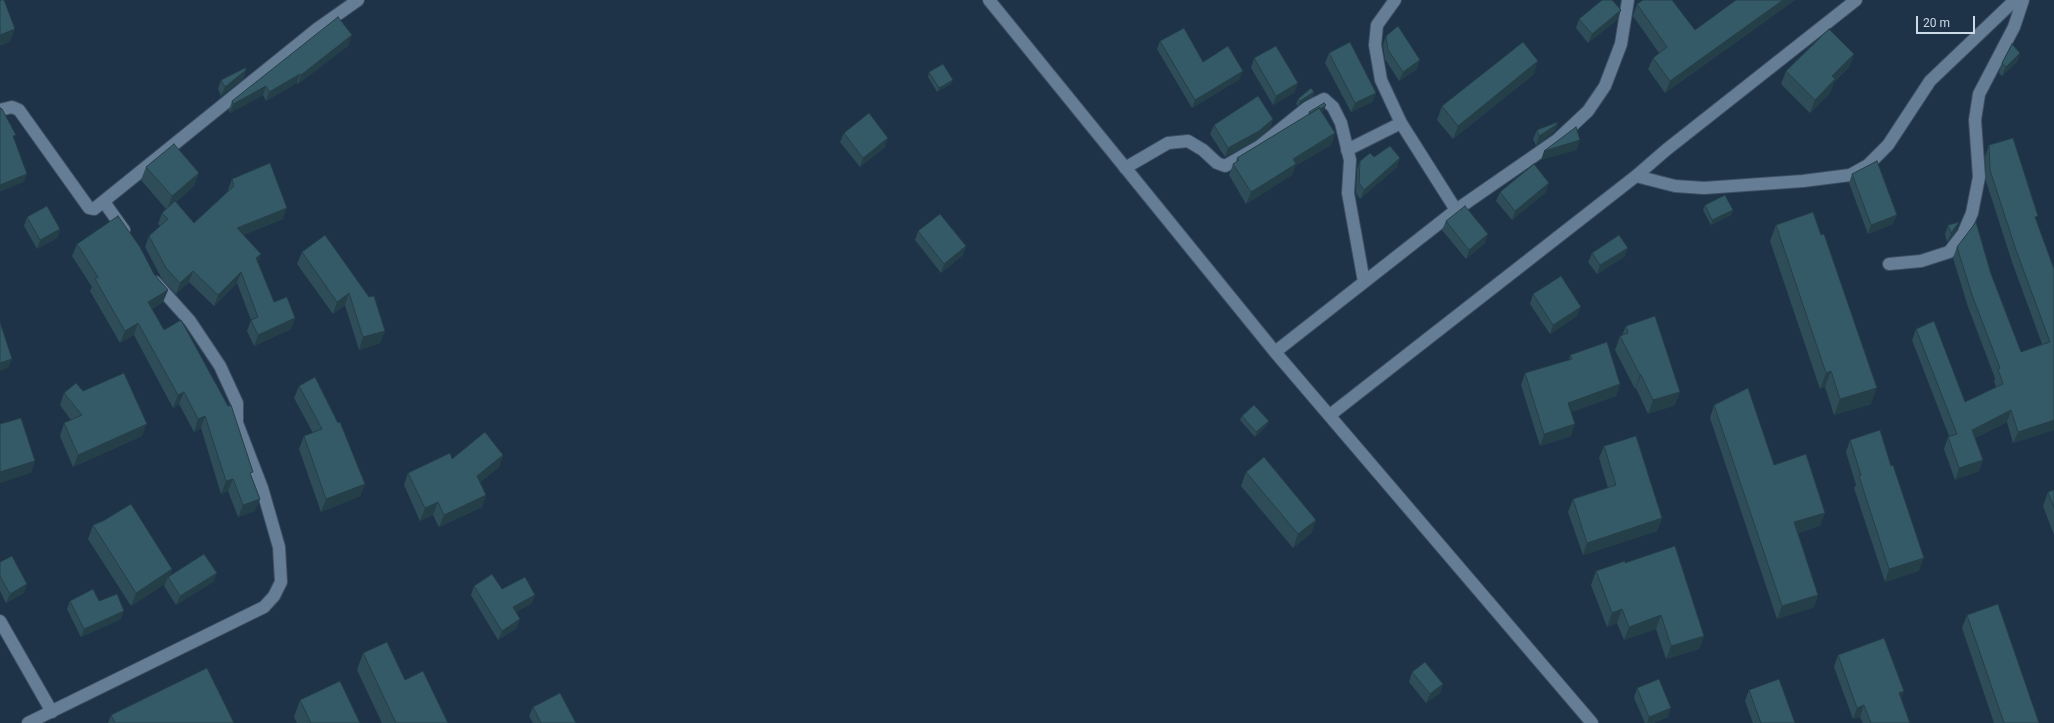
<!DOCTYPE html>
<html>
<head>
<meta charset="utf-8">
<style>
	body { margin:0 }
	#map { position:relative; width:2054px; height:723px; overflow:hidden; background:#1e3348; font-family:Roboto,sans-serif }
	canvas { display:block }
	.scale { position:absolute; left:1916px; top:16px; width:59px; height:18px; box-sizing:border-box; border:2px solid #ccd9e7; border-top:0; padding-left:5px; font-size:12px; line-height:14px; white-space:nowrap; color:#ccd9e7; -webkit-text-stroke:3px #1e3348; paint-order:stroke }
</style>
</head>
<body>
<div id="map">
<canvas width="2054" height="723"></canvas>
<div class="scale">20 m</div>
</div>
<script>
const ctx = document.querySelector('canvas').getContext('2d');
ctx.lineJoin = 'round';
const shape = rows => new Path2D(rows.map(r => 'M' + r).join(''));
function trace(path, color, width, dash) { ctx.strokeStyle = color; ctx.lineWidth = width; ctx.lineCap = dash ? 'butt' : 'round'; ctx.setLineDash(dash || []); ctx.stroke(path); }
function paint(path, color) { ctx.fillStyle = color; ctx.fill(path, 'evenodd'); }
const street = shape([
	[989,0,1275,352,1592,723],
	[1395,0,1377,25,1375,45,1381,80,1401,123,1456,210],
	[0,110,12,107,19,110,89,208,94,209,317,29,358,0],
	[1347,150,1401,123],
	[1125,168,1168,143,1188,141,1203,150,1217,163,1225,166,1260,146,1308,107,1324,99,1333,107,1341,123,1350,160,1348,193,1364,282],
	[1636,176,1675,186,1704,188,1803,181,1850,175,1868,165,1888,145,1930,81,2015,0],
	[104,202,124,230],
	[1889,264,1921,261,1949,252,1963,234,1972,213,1979,177,1975,120,1979,94,2014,27,2023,0],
	[1275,352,1456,210,1557,140,1588,111,1605,86,1621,44,1628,0],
	[1330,415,1636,176,1666,150,1856,0],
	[0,621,52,712],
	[28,723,264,607,274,596,281,582,279,547,262,488,237,423,237,403,220,366,190,321,155,282]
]);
trace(street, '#3d4f62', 14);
trace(street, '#657d95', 12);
paint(shape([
	[1736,0,1795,0,1665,93,1648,69,1653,58,1659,53,1633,16,1637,4,1695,30],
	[1621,10,1617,20,1588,43,1576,28,1579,19],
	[1386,36,1417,69,1399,81,1385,59,1383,45],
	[1160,41,1203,62,1240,79,1192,108,1157,49],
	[349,45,298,84,297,83,266,101,263,95,230,113,229,110,232,101],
	[1329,53,1376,93,1372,102,1351,112,1325,63],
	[2020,53,2017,62,2002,76,1999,73,2002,63],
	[1854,54,1849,67,1834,82,1830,93,1810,113,1781,84,1786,71],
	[1254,58,1295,92,1273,105,1251,68],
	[246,70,243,79,221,96,218,89,221,80],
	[929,72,951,84,937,92,928,77],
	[1534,74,1453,139,1437,120,1442,106],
	[1314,92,1313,96,1298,106,1296,104,1298,99],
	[1324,110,1322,112,1335,133,1331,145,1295,166,1292,175,1246,204,1229,175,1233,164,1236,162,1237,158,1308,115,1309,112],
	[1273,119,1270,129,1256,140,1225,157,1210,134,1214,125],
	[1558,122,1555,131,1536,146,1533,139,1537,130],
	[844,133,885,147,860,167,840,142],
	[1989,145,2036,220,2054,269,2054,430,2013,443,2007,422,1975,438,1983,460,1979,471,1955,480,1944,449,1948,437,1949,436,1912,340,1916,329,1965,402,1996,387,1994,381,1995,378,1968,307,1953,258,1957,247,1991,274,2021,352,2042,344,2012,262,1986,181,1985,157],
	[1374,157,1397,167,1360,199,1356,193,1357,170,1360,161],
	[146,167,199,173,194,186,176,202,194,223,228,191,228,190,232,179,283,219,243,235,258,262,274,302,295,318,291,329,254,346,247,331,251,320,237,283,214,306,189,282,176,294,162,279,145,247,149,236,160,226,158,224,162,213,166,209,141,180],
	[1852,174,1893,224,1868,234,1849,183],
	[1500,192,1546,192,1512,220,1496,201],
	[1705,205,1733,210,1731,215,1711,225,1703,210],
	[27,217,60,229,57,238,37,249,24,226],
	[1446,221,1485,243,1466,259,1442,230],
	[1776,225,1871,404,1834,415,1825,387,1820,389,1770,241],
	[1948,225,1956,231,1947,242,1945,234],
	[918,231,966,246,963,255,941,273,915,240],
	[77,244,154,274,168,290,163,302,152,309,251,476,260,499,255,511,238,517,228,491,221,494,201,428,194,432,179,404,173,408,134,335,120,343,90,291,92,287,72,256],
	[1628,248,1624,257,1597,274,1588,262,1592,253],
	[302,252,369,297,385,331,380,343,359,350,345,305,333,314,297,264],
	[1533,294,1577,316,1550,334,1530,304],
	[1626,326,1675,405,1648,414,1636,388,1635,389,1615,350,1620,336,1622,335],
	[1570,355,1620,384,1616,396,1571,412,1571,436,1540,446,1521,385,1525,373,1569,360],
	[299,386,338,423,365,484,360,496,321,512,299,449,304,436,313,433,294,398],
	[83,391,142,436,73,467,60,436,64,423,71,420,60,405,64,393],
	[1714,405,1774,465,1820,526,1798,533,1818,595,1814,607,1777,619,1710,418],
	[1242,416,1267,425,1255,437,1240,420],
	[1850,440,1919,571,1885,582,1854,488,1856,485,1846,452],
	[1604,446,1662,518,1657,531,1583,555,1568,512,1573,499,1608,488,1599,458],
	[503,455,499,467,480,482,486,495,482,507,439,527,433,515,420,521,404,485,408,473,452,459],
	[1246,472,1316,520,1311,533,1293,548,1241,486],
	[2054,490,2054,535,2043,506,2048,492],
	[93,525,172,569,170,575,217,573,213,582,176,605,164,586,165,584,131,606,88,539],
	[0,562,24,593,6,603,0,591],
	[1625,563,1704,636,1699,649,1666,659,1656,629,1624,640,1617,623,1607,627,1591,585,1596,571],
	[474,586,502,589,535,595,531,604,516,612,517,628,498,640,471,595],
	[70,601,99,601,121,619,81,637,67,609],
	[1967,615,2039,723,1994,723,1962,628],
	[363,653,448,723,382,723,357,670],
	[1838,655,1901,698,1910,723,1863,723,1860,717,1853,719,1834,667],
	[1412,672,1443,684,1440,693,1426,703,1409,682],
	[1637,688,1668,717,1653,723,1645,723,1634,698],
	[1749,690,1795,723,1753,723,1745,701],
	[300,700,360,723,297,723,294,717],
	[533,707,576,723,533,723,529,716],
	[111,715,234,723,108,723]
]), '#2e4d59');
paint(shape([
	[1783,0,1795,0,1665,93,1670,81],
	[1621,10,1617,20,1588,43,1592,34],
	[15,29,10,42,0,46,0,35],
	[352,35,349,45,298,84,301,75],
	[2020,53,2017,62,2002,76,2006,67],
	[1854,54,1849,67,1834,82,1830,93,1810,113,1815,100,1832,76],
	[1420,60,1417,69,1399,81,1403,72],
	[1538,61,1534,74,1453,139,1458,126],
	[246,70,243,79,221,96,225,87],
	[1243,71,1240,79,1192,108,1195,100],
	[300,74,297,83,266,101,269,92],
	[953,80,951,84,937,92,939,88],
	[1298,83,1295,92,1273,105,1276,96],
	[266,86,263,95,230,113,233,104],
	[1314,92,1313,96,1298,106,1300,101],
	[1376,93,1372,102,1351,112,1355,103],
	[1326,105,1324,110,1310,120,1312,116],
	[1273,119,1270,129,1256,140,1225,157,1228,148],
	[1558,122,1555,131,1536,146,1539,136],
	[1335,133,1331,145,1295,166,1292,175,1246,204,1251,192,1293,159],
	[888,138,885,147,860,167,863,158],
	[1580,140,1577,150,1541,160,1544,151],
	[1400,158,1397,167,1360,199,1364,190],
	[199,173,194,186,167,210,172,196],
	[27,174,24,182,0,192,0,185],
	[1549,183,1546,192,1512,220,1515,211],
	[287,208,283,219,233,239,237,228],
	[1733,210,1731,215,1711,225,1712,220],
	[1897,215,1893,224,1868,234,1871,225],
	[1959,222,1956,231,1947,242,1951,233],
	[60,229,57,238,37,249,40,240],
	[1488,234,1485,243,1466,259,1469,250],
	[966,246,963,255,941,273,944,264],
	[1628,248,1624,257,1597,274,1600,265],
	[261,254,257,265,256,258],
	[193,271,189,282,176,294,180,283],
	[241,272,237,283,214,306,218,295],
	[168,290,163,302,143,314,148,302],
	[349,293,345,305,333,314,337,302],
	[1581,307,1577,316,1550,334,1553,325],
	[295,318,291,329,254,346,258,335],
	[138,323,134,335,120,343,125,331],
	[385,331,380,343,359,350,363,337],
	[12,359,8,368,0,371,0,363],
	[1831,371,1825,387,1820,389,1826,373],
	[1640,375,1641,375,1636,388,1635,389],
	[1620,384,1616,396,1564,415,1568,403],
	[1877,388,1871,404,1834,415,1840,399],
	[184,392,179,404,173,408,178,395],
	[1680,392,1675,405,1648,414,1653,400],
	[2011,410,2007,422,1968,441,1972,430],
	[205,416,201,428,194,432,198,419],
	[2054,420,2054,430,2013,443,2018,432],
	[1269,421,1267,425,1255,437,1256,432],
	[147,424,142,436,73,467,78,455],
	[1575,424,1571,436,1540,446,1544,434],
	[503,455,499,467,473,489,477,476],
	[1983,460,1979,471,1955,480,1959,468],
	[35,461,31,473,0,483,0,472],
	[233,479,228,491,221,494,226,481],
	[365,484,360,496,321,512,326,499],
	[486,495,482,507,439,527,444,515],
	[260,499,255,511,238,517,243,505],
	[438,502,433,515,420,521,425,508],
	[1825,513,1820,526,1790,535,1794,522],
	[1662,518,1657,531,1583,555,1587,543],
	[1316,520,1311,533,1293,548,1298,534],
	[1924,558,1919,571,1885,582,1889,569],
	[172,569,169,579,168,577,165,584,131,606,136,593],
	[217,573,213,582,176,605,180,596],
	[27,584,24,593,6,603,10,594],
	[535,595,531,604,509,616,513,607],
	[1818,595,1814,607,1777,619,1782,606],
	[1622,609,1617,623,1607,627,1612,613],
	[124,611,121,619,81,637,84,629],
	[1661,615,1656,629,1624,640,1629,627],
	[520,619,517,628,498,640,502,631],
	[1704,636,1699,649,1666,659,1671,646],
	[1443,684,1440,693,1426,703,1430,694],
	[1904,691,1900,702,1899,693],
	[1864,705,1860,717,1853,719,1857,708],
	[1671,708,1668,717,1653,723,1647,723,1649,717]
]), '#253f48');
const building = shape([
	[0,0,4,0,15,29,0,35,0,0],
	[1602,0,1612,0,1621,10,1592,34,1579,19,1602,0],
	[1643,0,1672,0,1695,30,1736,0,1783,0,1670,81,1653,58,1667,47,1637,4,1643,0],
	[338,17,352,35,301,75,300,74,269,92,266,86,233,104,232,101,338,17],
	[1398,26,1420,60,1403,72,1388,50,1386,36,1398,26],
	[1184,28,1203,62,1228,46,1243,71,1195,100,1160,41,1184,28],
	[1829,29,1854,54,1832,76,1835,79,1815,100,1786,71,1829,29],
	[1350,42,1376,93,1355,103,1329,53,1350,42],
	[1523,42,1538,61,1458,126,1442,106,1523,42],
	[2012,44,2020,53,2006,67,2002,63,2012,44],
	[1276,46,1298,83,1276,96,1254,58,1276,46],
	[943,64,953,80,939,88,929,72,943,64],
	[245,68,246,70,225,87,221,80,245,68],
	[1311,88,1314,92,1300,101,1298,99,1311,88],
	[1258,96,1273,119,1259,131,1228,148,1214,125,1258,96],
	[1324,103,1326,105,1320,109,1319,108,1310,114,1309,112,1324,103],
	[0,108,2,109,16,135,13,136,27,174,0,185,0,108],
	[1319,108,1335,133,1293,159,1296,164,1251,192,1233,164,1239,160,1237,158,1319,108],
	[869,113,888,138,863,158,844,133,869,113],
	[1558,122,1556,125,1539,136,1537,130,1558,122],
	[1576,127,1580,140,1544,151,1576,127],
	[2013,138,2038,216,2035,217,2054,269,2054,420,2018,432,2011,410,1972,430,1983,460,1959,468,1948,437,1957,434,1916,329,1934,321,1965,402,2003,384,1998,369,2000,368,1972,295,1957,247,1976,222,1991,274,2021,352,2050,342,2016,250,1990,170,1989,145,2013,138],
	[174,144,199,173,172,196,146,167,174,144],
	[1390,146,1400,158,1364,190,1359,183,1360,161,1370,153,1374,157,1390,146],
	[1877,161,1897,215,1871,225,1852,174,1877,161],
	[270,163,287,208,237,228,261,254,256,258,274,302,287,297,295,318,258,335,251,320,258,317,241,272,218,295,193,271,180,283,166,268,149,236,168,219,162,213,175,201,194,223,234,186,232,179,270,163],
	[1534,164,1549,183,1515,211,1500,192,1534,164],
	[1725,195,1733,210,1712,220,1705,205,1725,195],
	[47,206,60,229,40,240,27,217,47,206],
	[1465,206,1488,234,1469,250,1446,221,1465,206],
	[1813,212,1821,235,1824,234,1877,388,1840,399,1831,371,1826,373,1776,225,1813,212],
	[940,214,966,246,944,264,918,231,940,214],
	[118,216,140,247,154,274,168,290,148,302,164,330,181,320,228,406,231,405,253,472,250,473,260,499,243,505,233,479,226,481,205,416,198,419,184,392,178,395,138,323,125,331,95,279,98,277,77,244,118,216],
	[1959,222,1951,233,1948,225,1959,222],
	[325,235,369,297,374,296,385,331,363,337,349,293,337,302,302,252,325,235],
	[1619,235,1628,248,1600,265,1592,253,1619,235],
	[1561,276,1581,307,1553,325,1533,294,1561,276],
	[1655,316,1680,392,1653,400,1641,375,1640,375,1620,336,1628,333,1626,326,1655,316],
	[0,322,12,359,0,363,0,322],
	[1607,342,1620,384,1568,403,1575,424,1544,434,1525,373,1572,359,1570,355,1607,342],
	[124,373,147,424,78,455,64,423,82,415,64,393,76,383,83,391,124,373],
	[315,377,338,423,340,422,365,484,326,499,304,436,322,429,299,386,315,377],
	[1748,388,1774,465,1806,454,1825,513,1794,522,1818,595,1782,606,1714,405,1748,388],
	[1254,405,1269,421,1256,432,1242,416,1254,405],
	[21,418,35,461,0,472,0,424,21,418],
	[1880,430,1891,466,1893,465,1924,558,1889,569,1859,476,1861,475,1850,440,1880,430],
	[485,432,503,455,477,476,486,495,444,515,438,502,425,508,408,473,450,453,452,459,485,432],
	[1636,436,1662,518,1587,543,1573,499,1616,485,1604,446,1636,436],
	[1264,457,1316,520,1298,534,1246,472,1264,457],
	[2054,490,2054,508,2048,492,2054,490],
	[131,504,172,569,136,593,93,525,103,521,131,504],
	[1675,546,1704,636,1671,646,1661,615,1629,627,1622,609,1612,613,1596,571,1625,561,1625,563,1675,546],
	[204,554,217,573,180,596,168,577,204,554],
	[12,556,27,584,10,594,0,576,0,562,12,556],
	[492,574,502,589,525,577,535,595,513,607,520,619,502,631,474,586,492,574],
	[93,589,99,601,117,594,124,611,84,629,70,601,93,589],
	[1998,604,2039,723,2004,723,1967,615,1998,604],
	[1884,638,1904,691,1899,693,1910,723,1871,723,1864,705,1857,708,1838,655,1884,638],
	[387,642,405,680,423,671,448,723,396,723,363,653,387,642],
	[1425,662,1443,684,1430,694,1412,672,1425,662],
	[207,668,234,723,115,723,111,715,207,668],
	[1659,679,1671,708,1649,717,1637,688,1659,679],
	[1779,679,1795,723,1761,723,1749,690,1779,679],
	[340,681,360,723,311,723,300,700,340,681],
	[560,693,576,723,541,723,533,707,560,693]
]);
paint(building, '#355a67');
trace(building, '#253f48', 1);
</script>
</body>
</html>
